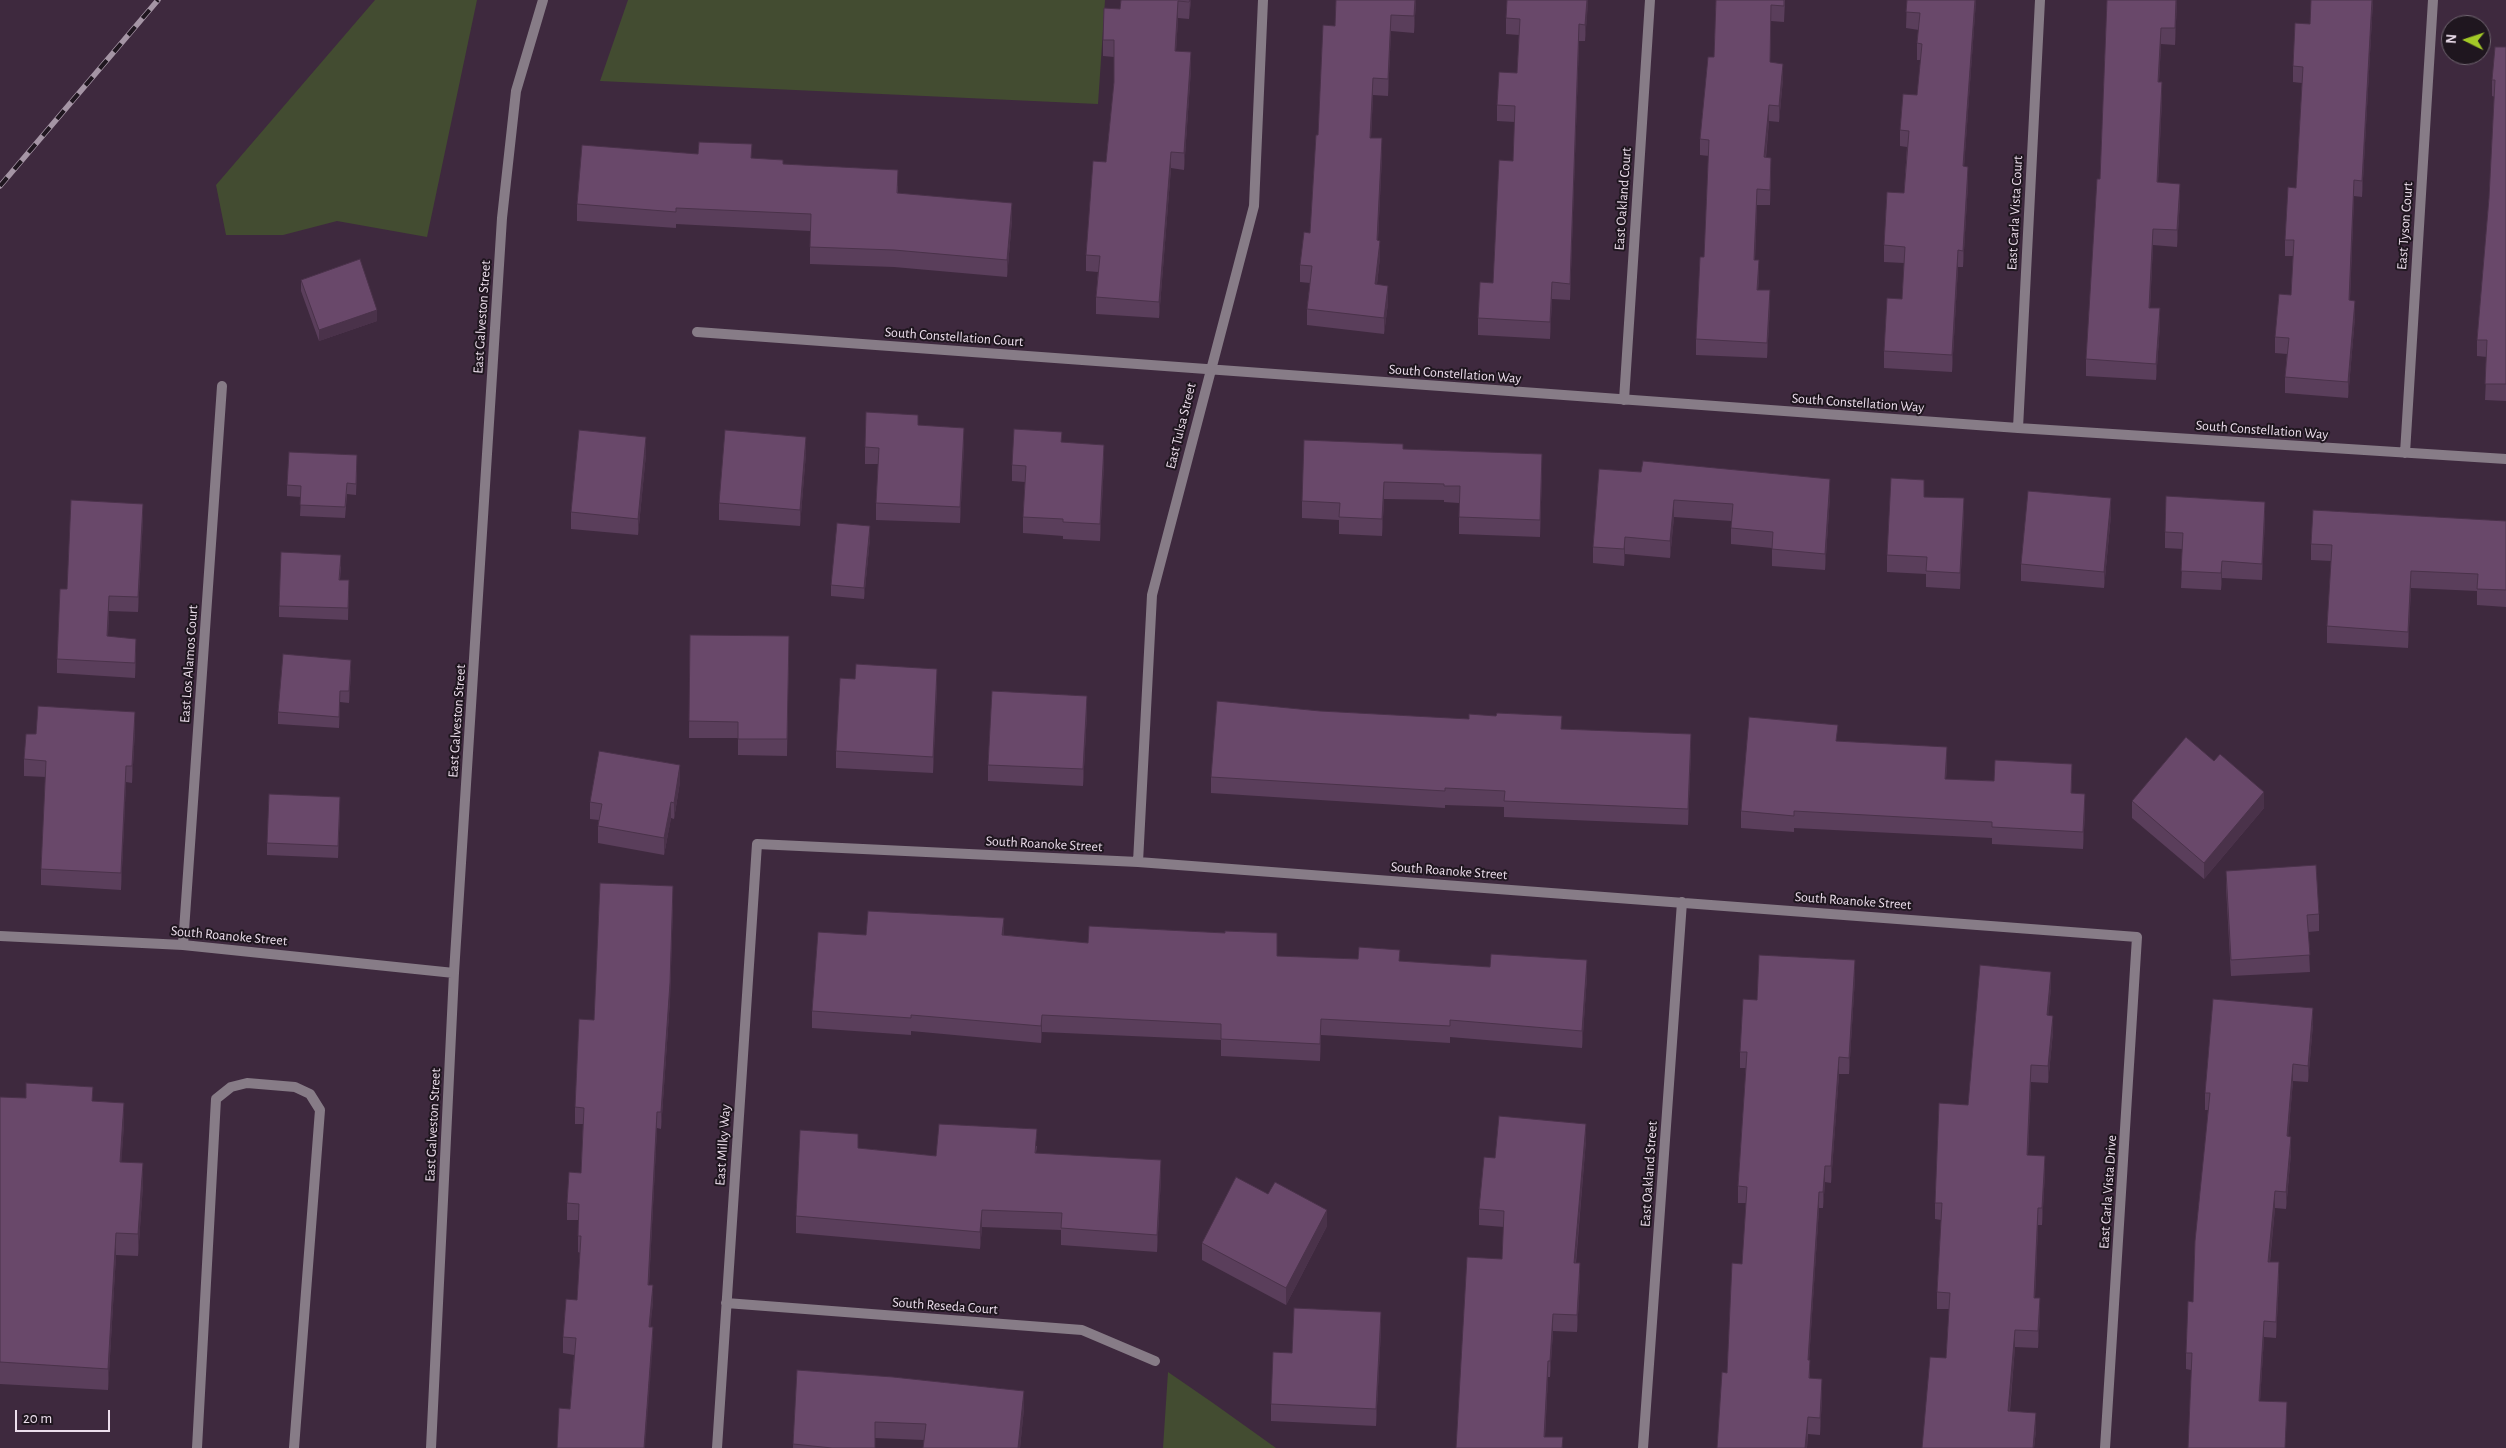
<!DOCTYPE html>
<html>
<head>
<meta charset="utf-8">
<style>
	body { margin:0 }
	#map { position:relative; width:2506px; height:1448px; overflow:hidden; background:#3e293e; font-family:"Alegreya Sans",sans-serif }
	canvas { display:block }
	.north { position:absolute; left:2441px; top:15px; width:50px; height:50px; box-sizing:border-box; background:#1f161f; border:1px solid #716671; border-radius:50%; rotate:274deg; font-size:14px; font-weight:700; line-height:20px; text-align:center; color:#ecdeec }
	.north::after { content:''; display:block; margin:auto; width:18px; height:22px; background:#a3c927; clip-path:polygon(50% 0,100% 100%,50% 72%,0 100%) }
	.scale { position:absolute; left:15px; top:1410px; width:95px; height:22px; box-sizing:border-box; border:2px solid #ecdeec; border-top:0; padding-left:6px; font-size:15px; line-height:18px; white-space:nowrap; color:#ecdeec; -webkit-text-stroke:4px #1f161f; paint-order:stroke }
</style>
</head>
<body>
<div id="map">
<canvas width="2506" height="1448"></canvas>
<div class="north">N</div>
<div class="scale">20 m</div>
</div>
<script>
const ctx = document.querySelector('canvas').getContext('2d');
ctx.lineJoin = 'round';
function paint(path, color) { ctx.fillStyle = color; ctx.fill(path, 'evenodd'); }
const shape = rows => new Path2D(rows.map(r => 'M' + r).join(''));
function trace(path, color, width, dash) { ctx.strokeStyle = color; ctx.lineWidth = width; ctx.lineCap = dash ? 'butt' : 'round'; ctx.setLineDash(dash || []); ctx.stroke(path); }
function write(font, color, halo, rows, align = 'center') {
  ctx.font = font + ' "Alegreya Sans",sans-serif'; ctx.lineWidth = 4; ctx.setLineDash([]); ctx.textBaseline = 'middle'; ctx.strokeStyle = halo; ctx.fillStyle = color; for (const [text, x, y, turn = 0] of rows) {
    ctx.save(); ctx.translate(x, y); ctx.rotate((+turn || 0) * Math.PI / 180); ctx.textAlign = isNaN(turn) ? turn : align; if (halo) ctx.strokeText(text, 0, 0); ctx.fillText(text, 0, 0); ctx.restore();
  }
}
paint(shape([
	[375,0,477,0,427,237,337,221,283,235,226,235,216,185],
	[628,0,1105,0,1098,104,600,81],
	[1168,1372,1213,1403,1276,1448,1163,1448]
]), '#434c31');
trace(shape([
	[197,1448,216,1099,231,1087,247,1083,295,1087,310,1094,320,1110,294,1448]
]), '#877c87', 10);
trace(shape([
	[697,332,2018,428,2506,459],
	[1624,400,1650,0],
	[2018,428,2040,0],
	[2405,453,2433,0],
	[1138,862,1152,595,1254,206,1263,0],
	[0,936,183,945,454,973],
	[183,945,222,386],
	[726,1303,1082,1330,1155,1361],
	[431,1448,454,973,502,218,516,91,543,0],
	[717,1448,757,844,1138,862,2137,937,2105,1448],
	[1643,1448,1682,902]
]), '#877c87', 10);
const rail = shape([
	[0,186,158,0]
]);
trace(rail, '#a595a5', 5.5);
trace(rail, '#1f161f', 4, [11]);
paint(shape([
	[1121,0,1191,0,1189,19,1178,18,1176,51,1191,69,1184,170,1171,168,1159,318,1096,314,1096,297,1098,272,1086,271,1086,255,1106,162,1114,82,1114,57,1103,56,1103,40,1120,9],
	[1336,0,1416,0,1414,33,1391,31,1388,96,1373,95,1371,138,1382,155,1378,240,1380,257,1377,284,1388,303,1384,334,1307,325,1307,309,1310,283,1300,282,1300,265,1310,233,1318,135,1335,26],
	[1588,0,1585,41,1579,41,1570,300,1552,299,1550,339,1478,335,1478,318,1493,283,1513,161,1515,122,1497,121,1497,105,1517,73,1519,35,1506,34,1506,18],
	[1716,0,1785,0,1784,22,1771,21,1770,62,1783,79,1779,122,1769,121,1766,158,1771,173,1770,205,1757,205,1755,260,1759,276,1758,290,1770,306,1767,358,1696,355,1696,339,1704,257,1709,156,1700,155,1700,139,1714,57],
	[1907,0,1976,0,1964,166,1968,183,1963,267,1958,267,1952,372,1884,368,1884,351,1902,299,1904,263,1884,262,1884,245,1904,193,1907,147,1900,146,1900,130,1917,95,1921,60,1917,60,1917,43,1919,30,1906,28],
	[2107,0,2177,0,2175,45,2161,44,2159,82,2162,99,2158,182,2180,200,2177,247,2153,245,2150,308,2160,325,2156,380,2086,376,2086,359,2100,179],
	[2373,0,2362,197,2354,196,2350,300,2355,317,2348,398,2285,393,2285,377,2287,354,2275,353,2275,337,2291,295,2293,256,2285,256,2285,240,2296,188,2302,83,2293,82,2293,66,2310,24],
	[2506,47,2506,401,2485,400,2487,357,2477,356,2477,340,2489,198,2495,97,2492,96,2492,80],
	[752,158,898,186,898,193,1012,220,1007,277,894,267,810,264,810,231,676,224,676,228,577,221,577,204],
	[301,280,377,321,319,341,301,291],
	[918,425,964,444,960,523,876,520,876,503,878,464,865,464,865,447],
	[1062,443,1104,462,1100,541,1063,539,1063,536,1023,533,1023,517,1025,482,1012,481,1012,465],
	[1403,449,1542,470,1540,537,1459,534,1459,503,1444,502,1444,500,1384,499,1382,536,1339,534,1339,520,1302,518,1302,501],
	[806,453,800,526,719,520,719,503],
	[646,454,638,535,571,529,571,512],
	[357,467,356,495,347,494,345,518,300,516,301,497,287,496,287,485],
	[1599,469,1830,496,1825,570,1772,566,1772,548,1731,544,1731,521,1674,517,1670,558,1625,554,1624,566,1593,563,1593,547],
	[1924,497,1964,515,1960,589,1926,587,1926,574,1887,572,1887,555],
	[2111,515,2104,588,2021,581,2021,564],
	[143,518,138,612,109,611,108,636,136,653,135,678,57,673,57,659,67,589],
	[2265,518,2262,580,2222,578,2221,590,2181,588,2183,549,2165,548,2165,532],
	[2506,521,2506,607,2477,605,2477,591,2411,588,2408,648,2327,643,2327,626,2331,561,2311,560,2311,544],
	[870,538,864,599,831,596,831,585],
	[341,566,340,580,349,580,348,620,279,617,279,606],
	[690,635,789,636,787,756,738,755,738,738,689,738],
	[351,671,349,703,340,702,339,728,278,724,278,712],
	[937,685,933,773,836,768,836,751],
	[1320,711,1562,729,1691,750,1688,825,1504,817,1504,807,1445,805,1445,808,1211,793,1211,777],
	[1087,712,1083,786,988,781,988,765],
	[135,729,132,783,126,782,121,890,41,885,41,869,46,777,24,776,24,759,36,734],
	[1838,741,1947,764,1946,779,1994,781,2072,780,2071,793,2085,811,2083,849,1992,844,1992,838,1794,828,1794,832,1741,828,1741,811],
	[2214,761,2264,808,2204,879,2132,818,2132,801],
	[680,782,674,819,671,818,664,855,598,843,598,826,599,820,590,819,590,802],
	[340,809,338,858,267,855,267,843],
	[2226,871,2319,914,2319,931,2308,932,2310,972,2231,976,2226,887],
	[673,903,670,1000,661,1129,657,1128,649,1285,653,1302,650,1327,653,1344,570,1409,574,1355,563,1353,563,1337,577,1300,580,1253,578,1252,578,1220,567,1220,567,1203,581,1173,583,1124,575,1124,575,1107,594,1020],
	[866,935,1004,935,1088,943,1277,956,1400,961,1587,976,1582,1048,1450,1037,1450,1043,1321,1035,1320,1061,1221,1056,1221,1040,1042,1032,1041,1043,911,1031,911,1035,812,1028,812,1011],
	[1855,977,1849,1074,1839,1074,1831,1183,1825,1182,1823,1208,1819,1208,1809,1360,1810,1378,1822,1396,1820,1435,1808,1434,1807,1448,1717,1448,1742,1264,1746,1203,1738,1203,1738,1186,1746,1068,1740,1068,1740,1052,1757,1000],
	[2051,988,2048,1015,2053,1032,2048,1083,2031,1082,2028,1155,2045,1172,2042,1225,2038,1225,2035,1298,2040,1315,2038,1348,2015,1347,2010,1411,2036,1430,2034,1448,1946,1358,1949,1309,1937,1309,1937,1292,1941,1220,1935,1219,1935,1203,1968,1105],
	[2313,1024,2308,1082,2293,1081,2288,1136,2291,1153,2286,1209,2275,1208,2270,1262,2279,1279,2276,1338,2264,1337,2260,1401,2287,1419,2191,1370,2186,1369,2186,1353,2193,1302,2208,1110,2205,1110,2205,1093],
	[0,1097,93,1101,124,1125,121,1162,143,1185,138,1256,116,1255,108,1390,0,1384],
	[1586,1140,1576,1263,1580,1280,1577,1332,1553,1331,1550,1377,1548,1377,1545,1437,1563,1448,1456,1448,1502,1259,1504,1227,1479,1225,1479,1209,1495,1158],
	[1037,1146,1036,1153,1161,1177,1157,1252,1061,1245,1061,1230,982,1227,980,1249,796,1233,796,1216,858,1148,936,1156],
	[1327,1226,1286,1305,1202,1260,1202,1243],
	[1381,1329,1376,1426,1271,1421,1271,1404,1292,1353],
	[797,1370,1024,1408,1020,1448,923,1448,924,1440,875,1438,875,1448,793,1448]
]), '#5a3e5b');
paint(shape([
	[1190,0,1191,0,1189,19],
	[1415,0,1416,0,1414,33,1414,16],
	[1587,0,1588,0,1588,5,1585,41,1585,25],
	[1975,0,1976,0,1963,183,1963,166],
	[2176,0,2177,0,2175,45,2175,28],
	[2372,0,2373,0,2362,197,2362,181],
	[1178,1,1178,18,1175,68,1175,51],
	[1391,15,1391,31,1388,96,1388,79],
	[1579,24,1579,41,1570,300,1570,284],
	[2161,28,2161,44,2158,98,2158,82],
	[1191,52,1191,69,1184,170,1184,153],
	[1783,64,1783,79,1779,122,1779,106],
	[1373,78,1373,95,1370,154,1370,138],
	[2162,82,2162,99,2157,199,2157,182],
	[1769,105,1769,121,1764,173,1764,157],
	[1382,138,1382,155,1377,257,1377,240],
	[1171,152,1171,168,1159,318,1159,302],
	[1771,158,1771,173,1770,205,1770,190],
	[1968,167,1968,183,1963,267,1963,251],
	[2354,180,2354,196,2349,316,2349,300],
	[2180,184,2180,200,2177,247,2177,230],
	[1757,189,1757,205,1754,276,1754,260],
	[1012,203,1012,220,1007,277,1007,260],
	[2153,229,2153,245,2149,324,2149,308],
	[1380,241,1380,257,1375,301,1375,284],
	[1958,250,1958,267,1952,372,1952,355],
	[1759,260,1759,276,1757,306,1757,290],
	[1552,282,1552,299,1550,339,1550,322],
	[1388,286,1388,303,1384,334,1384,318],
	[1770,290,1770,306,1767,358,1767,343],
	[2355,301,2355,317,2348,398,2348,382],
	[2160,308,2160,325,2156,380,2156,364],
	[377,310,377,321,319,341,319,330],
	[964,428,964,444,960,523,960,507],
	[646,437,646,454,638,535,638,519],
	[806,437,806,453,800,526,800,510],
	[1104,445,1104,462,1100,541,1100,524],
	[1542,454,1542,470,1540,537,1540,520],
	[1830,479,1830,496,1825,570,1825,554],
	[1384,482,1384,499,1382,536,1382,519],
	[1964,498,1964,515,1960,589,1960,573],
	[2111,498,2111,515,2104,588,2104,572],
	[1674,500,1674,517,1670,558,1670,541],
	[2265,502,2265,518,2262,580,2262,564],
	[143,504,143,518,138,612,138,597],
	[870,526,870,538,864,599,864,588],
	[1625,537,1625,554,1624,566,1624,549],
	[2222,561,2222,578,2221,590,2221,573],
	[2411,571,2411,588,2408,648,2408,632],
	[109,596,109,611,107,651,107,636],
	[136,639,136,653,135,678,135,663],
	[351,660,351,671,349,703,349,691],
	[937,669,937,685,933,773,933,757],
	[340,691,340,702,339,728,339,717],
	[1087,696,1087,712,1083,786,1083,769],
	[135,712,135,729,132,783,132,766],
	[1691,734,1691,750,1688,825,1688,809],
	[1947,747,1947,764,1945,795,1945,779],
	[2072,764,2072,780,2071,810,2071,793],
	[680,765,680,782,674,819,674,803],
	[126,766,126,782,121,890,121,873],
	[2264,792,2264,808,2204,879,2204,863],
	[2085,794,2085,811,2083,849,2083,832],
	[340,797,340,809,338,858,338,846],
	[671,802,671,818,664,855,664,838],
	[673,886,670,1000,661,1129,661,1112],
	[1004,918,1004,935,1002,935],
	[1587,960,1587,976,1582,1048,1582,1031],
	[1855,960,1855,977,1849,1074,1849,1058],
	[2051,972,2051,988,2047,1032,2047,1015],
	[2313,1008,2313,1024,2308,1082,2308,1066],
	[1042,1015,1042,1032,1041,1043,1041,1026],
	[2053,1016,2053,1032,2048,1083,2048,1066],
	[1321,1019,1321,1035,1320,1061,1320,1044],
	[1839,1057,1839,1074,1831,1183,1831,1166],
	[2293,1064,2293,1081,2287,1153,2287,1136],
	[2031,1065,2031,1082,2027,1172,2027,1155],
	[124,1103,124,1125,120,1184,120,1162],
	[657,1112,657,1128,648,1302,648,1285],
	[1586,1124,1586,1140,1574,1280,1574,1263],
	[2291,1137,2291,1153,2286,1209,2286,1192],
	[2045,1156,2045,1172,2042,1225,2042,1208],
	[1161,1160,1161,1177,1157,1252,1157,1235],
	[143,1163,143,1185,138,1256,138,1234],
	[1825,1166,1825,1182,1823,1208,1823,1192],
	[2275,1191,2275,1208,2268,1278,2268,1262],
	[1819,1192,1819,1208,1808,1377,1808,1360],
	[2038,1208,2038,1225,2034,1314,2034,1298],
	[982,1210,982,1227,980,1249,980,1232],
	[1327,1210,1327,1226,1286,1305,1286,1288],
	[116,1233,116,1255,108,1390,108,1369],
	[2279,1262,2279,1279,2276,1338,2276,1322],
	[1580,1263,1580,1280,1577,1332,1577,1315],
	[653,1285,653,1302,649,1344,649,1327],
	[2040,1298,2040,1315,2038,1348,2038,1331],
	[1381,1312,1381,1329,1376,1426,1376,1409],
	[1553,1314,1553,1331,1550,1377,1550,1361],
	[2264,1321,2264,1337,2259,1417,2259,1401],
	[653,1327,653,1344,645,1448,644,1448],
	[2015,1330,2015,1347,2008,1428,2008,1411],
	[1548,1361,1548,1377,1544,1448,1544,1437],
	[1822,1379,1822,1396,1820,1435,1820,1418],
	[1024,1391,1024,1408,1020,1448,1018,1448],
	[2287,1402,2287,1419,2285,1448],
	[2036,1413,2036,1430,2034,1448,2033,1448],
	[1808,1417,1807,1448,1805,1448]
]), '#4a324a');
const building = shape([
	[1121,0,1190,0,1189,2,1178,1,1175,51,1191,52,1184,153,1171,152,1159,302,1096,297,1100,256,1086,255,1093,161,1106,162,1114,82,1114,40,1103,40,1104,8,1120,9,1121,0],
	[1336,0,1415,0,1414,16,1391,15,1388,79,1373,78,1370,138,1382,138,1377,240,1380,241,1375,284,1388,286,1384,318,1307,309,1312,266,1300,265,1304,232,1310,233,1316,135,1318,135,1323,25,1335,26,1336,0],
	[1507,0,1587,0,1585,25,1579,24,1570,284,1552,282,1550,322,1478,318,1480,282,1493,283,1499,160,1513,161,1515,106,1497,105,1499,72,1517,73,1520,19,1506,18,1507,0],
	[1716,0,1784,0,1784,6,1771,5,1770,62,1783,64,1779,106,1769,105,1764,157,1771,158,1770,190,1757,189,1754,260,1759,260,1757,290,1770,290,1767,343,1696,339,1700,257,1704,257,1709,140,1700,139,1708,57,1714,57,1716,0],
	[1907,0,1975,0,1963,166,1968,167,1963,251,1958,250,1952,355,1884,351,1887,298,1902,299,1905,247,1884,245,1887,192,1904,193,1909,131,1900,130,1903,94,1917,95,1922,44,1917,43,1920,13,1906,12,1907,0],
	[2107,0,2176,0,2175,28,2161,28,2158,82,2162,82,2157,182,2180,184,2177,230,2153,229,2149,308,2160,308,2156,364,2086,359,2097,179,2100,179,2107,0],
	[2311,0,2372,0,2362,181,2354,180,2349,300,2355,301,2348,382,2285,377,2289,338,2275,337,2279,294,2291,295,2294,240,2285,240,2288,187,2296,188,2303,67,2293,66,2295,23,2310,24,2311,0],
	[2495,47,2506,47,2506,384,2485,384,2487,340,2477,340,2489,198,2495,80,2492,80,2495,47],
	[699,142,752,144,751,158,783,160,783,164,898,170,897,193,1012,203,1007,260,894,250,810,247,811,214,676,208,676,212,577,204,582,145,698,154,699,142],
	[360,259,377,310,319,330,301,280,360,259],
	[866,412,918,415,918,425,964,428,960,507,876,503,879,448,865,447,866,412],
	[1014,429,1062,432,1061,442,1104,445,1100,524,1063,522,1063,519,1023,517,1026,466,1012,465,1014,429],
	[579,430,646,437,638,519,571,512,579,430],
	[725,430,806,437,800,510,719,503,725,430],
	[1304,440,1403,444,1403,449,1542,454,1540,520,1459,517,1460,486,1444,486,1444,484,1384,482,1382,519,1339,517,1340,503,1302,501,1304,440],
	[289,452,357,455,356,484,347,483,345,507,300,505,301,486,287,485,289,452],
	[1643,461,1830,479,1825,554,1772,549,1773,532,1731,528,1733,504,1674,500,1670,541,1625,537,1624,549,1593,547,1599,469,1641,472,1643,461],
	[1891,478,1924,480,1924,497,1964,498,1960,573,1926,571,1927,557,1887,555,1891,478],
	[2028,491,2111,498,2104,572,2021,564,2028,491],
	[2166,496,2265,502,2262,564,2222,561,2221,573,2181,571,2183,533,2165,532,2166,496],
	[71,500,143,504,138,597,109,596,107,636,136,639,135,663,57,659,60,589,67,589,71,500],
	[2313,510,2506,521,2506,590,2477,589,2478,574,2411,571,2408,632,2327,626,2332,545,2311,544,2313,510],
	[837,523,870,526,864,588,831,585,837,523],
	[281,552,341,555,339,580,349,580,348,608,279,606,281,552],
	[690,635,789,636,787,739,738,739,738,722,689,721,690,635],
	[283,654,351,660,349,691,340,691,339,717,278,712,283,654],
	[856,664,937,669,933,757,836,751,840,678,855,679,856,664],
	[992,691,1087,696,1083,769,988,765,992,691],
	[1217,701,1320,711,1469,719,1469,714,1496,716,1497,713,1562,716,1561,729,1691,734,1688,809,1504,801,1505,791,1445,788,1445,791,1211,777,1217,701],
	[38,706,135,712,132,766,126,766,121,873,41,869,46,761,24,759,26,734,36,734,38,706],
	[1749,717,1838,725,1836,741,1947,747,1945,779,1994,781,1995,760,2072,764,2071,793,2085,794,2083,832,1992,827,1992,822,1794,811,1794,816,1741,811,1749,717],
	[2186,737,2214,761,2220,754,2264,792,2204,863,2132,801,2186,737],
	[599,751,680,765,674,803,671,802,664,838,598,826,602,804,590,802,599,751],
	[269,794,340,797,338,846,267,843,269,794],
	[2316,865,2319,914,2307,915,2310,955,2231,960,2226,871,2316,865],
	[600,883,673,886,670,983,661,1112,657,1112,648,1285,653,1285,649,1327,653,1327,644,1448,557,1448,559,1408,570,1409,576,1338,563,1337,566,1299,577,1300,581,1236,578,1236,579,1204,567,1203,569,1172,581,1173,584,1108,575,1107,579,1019,594,1020,600,883],
	[868,911,1004,918,1002,935,1088,943,1089,926,1225,933,1225,931,1277,933,1277,956,1358,959,1359,947,1400,950,1399,961,1490,967,1491,954,1587,960,1582,1031,1450,1020,1450,1026,1321,1019,1320,1044,1221,1039,1221,1024,1042,1015,1041,1026,911,1015,911,1018,812,1011,818,932,866,935,868,911],
	[1759,955,1855,960,1849,1058,1839,1057,1831,1166,1825,1166,1823,1192,1819,1192,1808,1360,1810,1360,1809,1378,1822,1379,1820,1418,1808,1417,1805,1448,1717,1448,1722,1372,1727,1373,1732,1263,1742,1264,1747,1187,1738,1186,1747,1052,1740,1052,1743,999,1757,1000,1759,955],
	[1980,965,2051,972,2047,1015,2053,1016,2048,1066,2031,1065,2027,1155,2045,1156,2042,1208,2038,1208,2034,1298,2040,1298,2038,1331,2015,1330,2008,1411,2036,1413,2033,1448,1922,1448,1930,1357,1946,1358,1950,1293,1937,1292,1942,1203,1935,1203,1939,1103,1968,1105,1980,965],
	[2213,999,2313,1008,2308,1066,2293,1064,2287,1136,2291,1137,2286,1192,2275,1191,2268,1262,2279,1262,2276,1322,2264,1321,2259,1401,2287,1402,2285,1448,2188,1448,2192,1353,2186,1353,2188,1301,2193,1302,2195,1241,2210,1093,2205,1093,2213,999],
	[26,1083,93,1087,92,1101,124,1103,120,1162,143,1163,138,1234,116,1233,108,1369,0,1362,0,1097,26,1098,26,1083],
	[1499,1116,1586,1124,1574,1263,1580,1263,1577,1315,1553,1314,1550,1361,1548,1361,1544,1437,1563,1437,1562,1448,1456,1448,1467,1257,1502,1259,1504,1211,1479,1209,1484,1157,1495,1158,1499,1116],
	[939,1124,1037,1129,1035,1153,1161,1160,1157,1235,1061,1228,1062,1213,982,1210,980,1232,796,1216,800,1130,858,1134,858,1148,936,1156,939,1124],
	[1236,1177,1268,1194,1275,1182,1327,1210,1286,1288,1202,1243,1236,1177],
	[1294,1308,1381,1312,1376,1409,1271,1404,1273,1352,1292,1353,1294,1308],
	[797,1370,893,1377,1024,1391,1018,1448,923,1448,926,1424,875,1422,875,1448,832,1448,793,1444,797,1370]
]);
paint(building, '#69486a');
trace(building, '#4a324a', 1);
write('14px', '#ecdeec', '#1f161f', [
	["East Oakland Court",1623,199,-86],
	["East Carla Vista Court",2015,213,-87],
	["East Tyson Court",2405,226,-86],
	["East Galveston Street",482,317,-86],
	["South Constellation Court",954,337,4],
	["South Constellation Way",1455,374,4],
	["South Constellation Way",1858,403,4],
	["East Tulsa Street",1181,426,-76],
	["South Constellation Way",2262,430,4],
	["East Los Alamos Court",189,664,-86],
	["East Galveston Street",457,721,-86],
	["South Roanoke Street",1044,844,3],
	["South Roanoke Street",1449,871,4],
	["South Roanoke Street",1853,901,4],
	["South Roanoke Street",229,936,5],
	["East Galveston Street",433,1125,-87],
	["East Milky Way",723,1145,-86],
	["East Oakland Street",1649,1174,-86],
	["East Carla Vista Drive",2108,1192,-86],
	["South Reseda Court",945,1306,4]
]);
</script>
</body>
</html>
